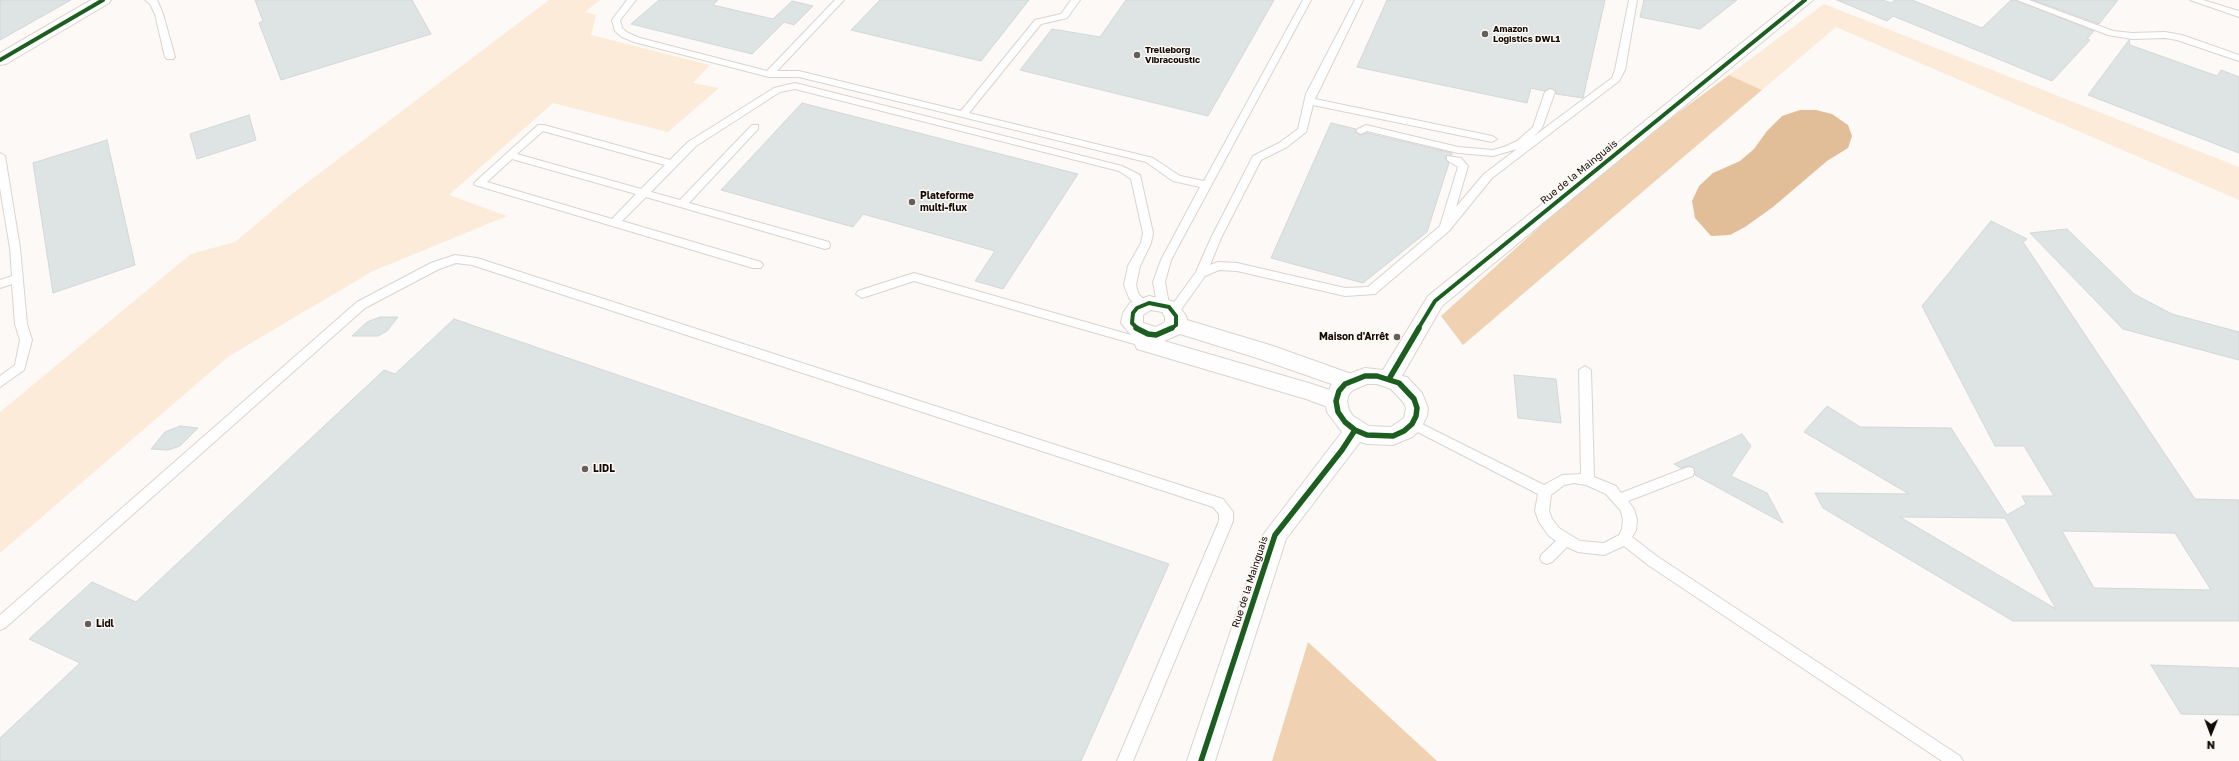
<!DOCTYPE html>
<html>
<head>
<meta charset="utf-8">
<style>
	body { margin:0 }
	#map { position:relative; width:2239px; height:761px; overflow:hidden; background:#fcf9f6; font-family:"Golos Text",sans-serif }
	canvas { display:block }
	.north { position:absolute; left:2191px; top:713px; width:40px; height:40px; -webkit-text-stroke:3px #fef9f4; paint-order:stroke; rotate:181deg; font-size:11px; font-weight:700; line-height:16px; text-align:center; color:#130a04 }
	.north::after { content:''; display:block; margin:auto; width:14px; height:18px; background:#130a04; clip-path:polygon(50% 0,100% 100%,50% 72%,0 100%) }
</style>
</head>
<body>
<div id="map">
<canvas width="2239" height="761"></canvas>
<div class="north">N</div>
</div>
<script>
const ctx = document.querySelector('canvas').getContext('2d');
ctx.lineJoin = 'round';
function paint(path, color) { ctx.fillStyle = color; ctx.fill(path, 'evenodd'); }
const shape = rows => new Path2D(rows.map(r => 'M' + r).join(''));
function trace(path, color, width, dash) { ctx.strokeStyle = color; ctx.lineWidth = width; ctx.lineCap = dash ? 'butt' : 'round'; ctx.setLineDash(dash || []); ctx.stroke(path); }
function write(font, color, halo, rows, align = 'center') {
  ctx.font = font + ' "Golos Text",sans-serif'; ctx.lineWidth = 3; ctx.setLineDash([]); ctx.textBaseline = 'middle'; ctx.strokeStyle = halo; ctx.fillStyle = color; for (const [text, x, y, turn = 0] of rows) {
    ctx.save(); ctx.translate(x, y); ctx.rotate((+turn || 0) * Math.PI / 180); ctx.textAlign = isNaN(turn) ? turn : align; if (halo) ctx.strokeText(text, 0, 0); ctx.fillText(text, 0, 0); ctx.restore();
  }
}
paint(shape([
	[549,0,600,0,585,12,596,15,591,35,710,65,693,83,719,88,668,132,553,103,449,195,507,216,373,271,229,356,0,553,0,412,191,254,235,242,292,194],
	[1824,4,2239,167,2239,200,1836,27,1762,90,1729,75]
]), '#fdebd9');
paint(shape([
	[1729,75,1762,90,1463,345,1441,316,1557,211,1652,132],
	[1308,642,1437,761,1272,761]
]), '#f0d2b3');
paint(shape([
	[1800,110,1816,110,1832,114,1848,125,1852,136,1848,148,1827,161,1773,207,1745,227,1730,235,1711,236,1695,218,1692,201,1699,186,1713,173,1740,161,1754,149,1767,131,1782,116]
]), '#e2be98');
const building = shape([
	[0,0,71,0,0,40,0,0],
	[255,0,412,0,431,34,281,80,259,23,263,21,255,0],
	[659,0,718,0,713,5,773,19,792,1,813,6,794,25,784,22,752,54,631,24,659,0],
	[880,0,1029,0,981,61,851,30,880,0],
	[1126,0,1274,0,1208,116,1020,70,1052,29,1100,37,1126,0],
	[1387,0,1605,0,1583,98,1556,94,1556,91,1550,88,1544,91,1531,88,1527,103,1357,67,1387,0],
	[1644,0,1737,0,1700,29,1640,17,1644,0],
	[1837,0,1883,0,1891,3,1895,0,1912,0,1982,28,2011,0,2016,0,2094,31,2087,39,2090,40,2052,81,1893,16,1887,21,1837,0],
	[2033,0,2118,0,2099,24,2033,0],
	[2129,40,2130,45,2217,76,2221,70,2239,77,2239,153,2088,95,2129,40],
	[802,103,1078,174,1003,289,975,281,995,251,863,214,853,227,721,190,802,103],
	[249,115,256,140,197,159,190,134,249,115],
	[1331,123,1356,129,1355,132,1360,135,1367,133,1452,153,1452,155,1446,156,1446,160,1449,163,1427,232,1363,283,1271,258,1331,123],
	[107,140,135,265,53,293,33,163,107,140],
	[1991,221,2027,239,2023,242,2195,499,2239,500,2239,621,2013,621,1823,508,1815,493,1909,494,1804,432,1827,406,1860,427,1951,428,2007,515,2026,504,2022,496,2054,496,2024,446,1995,446,1922,306,1991,221],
	[1900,517,2005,518,2056,609,1900,517],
	[2062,531,2175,533,2211,590,2094,588,2062,531],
	[2067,229,2134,294,2172,314,2239,332,2239,360,2123,329,2030,233,2067,229],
	[380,317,398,317,387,331,378,336,352,336,367,322,380,317],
	[454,319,1169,564,1081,761,0,761,0,738,80,663,29,639,92,582,136,602,384,370,395,374,454,319],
	[1514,375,1556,379,1561,423,1518,418,1514,375],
	[180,426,198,428,180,446,168,450,151,449,165,432,180,426],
	[1742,434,1751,446,1731,476,1767,493,1783,523,1695,475,1693,467,1687,466,1681,468,1674,464,1742,434],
	[2151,665,2239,668,2239,715,2181,714,2151,665]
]);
paint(building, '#dee3e4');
trace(building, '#d2d7d9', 1);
const service = shape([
	[145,0,157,0,158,2,163,14,175,57,173,59,167,59,165,57,155,14,150,4,145,0],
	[627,0,636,0,620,20,622,28,628,33,640,38,767,71,835,0,844,0,777,71,799,71,961,111,1035,20,1061,14,1071,0,1080,0,1067,18,1041,24,969,113,1153,158,1180,176,1204,181,1303,0,1311,0,1171,260,1165,282,1169,304,1163,308,1157,304,1153,282,1161,260,1200,187,1173,181,1146,162,799,77,769,77,634,42,622,37,615,31,612,20,627,0],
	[1355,0,1363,0,1315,99,1492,136,1497,139,1492,142,1313,105,1306,132,1287,147,1261,160,1221,238,1210,265,1218,262,1237,263,1345,288,1368,287,1440,226,1458,167,1447,160,1447,156,1461,158,1468,166,1456,207,1484,174,1517,149,1493,156,1458,153,1367,131,1361,134,1356,131,1358,129,1366,125,1458,147,1493,150,1504,147,1517,141,1533,127,1545,92,1550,89,1553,90,1555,92,1542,128,1534,136,1612,78,1615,70,1629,0,1637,0,1625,70,1619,81,1492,178,1449,231,1375,294,1345,296,1237,271,1219,270,1205,276,1178,314,1170,314,1168,311,1170,308,1196,272,1211,238,1253,156,1279,143,1298,129,1306,94,1355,0],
	[2017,0,2029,0,2113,31,2132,33,2165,32,2182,35,2239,55,2239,61,2177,40,2165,38,2132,39,2108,35,2017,0],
	[2190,0,2203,0,2239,11,2239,17,2190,0],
	[795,83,1122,166,1140,175,1153,233,1151,243,1140,266,1136,285,1138,293,1148,305,1146,308,1138,308,1129,298,1124,285,1128,266,1141,243,1143,233,1131,179,1119,171,795,89,780,92,696,146,651,192,680,200,752,125,758,125,758,129,689,203,829,242,830,245,829,248,825,249,646,197,622,221,761,262,763,265,761,268,753,268,475,185,474,183,538,125,544,125,670,160,688,142,774,88,795,83],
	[543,131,665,165,641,189,517,154,543,131],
	[512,159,636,194,612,219,487,182,512,159],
	[0,153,5,156,20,248,27,324,32,340,24,370,0,387,0,376,15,365,20,340,15,324,12,284,0,288,0,280,12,276,10,248,0,188,0,153],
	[455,255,477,258,1223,499,1233,512,1233,521,1133,761,1117,761,1219,521,1219,514,1213,507,472,265,456,263,439,269,365,308,5,628,0,630,0,615,357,302,431,263,455,255],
	[914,273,1145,339,1151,343,1145,347,914,281,862,298,856,294,858,291,914,273],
	[1585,366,1591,370,1594,477,1616,486,1621,493,1688,467,1693,468,1694,472,1693,476,1628,501,1634,509,1637,520,1636,530,1632,537,1658,557,1960,756,1963,761,1942,761,1648,565,1624,546,1604,555,1578,552,1567,547,1552,562,1547,564,1542,562,1540,558,1542,554,1556,541,1549,536,1539,522,1535,511,1538,494,1408,427,1406,424,1408,421,1412,419,1544,485,1562,475,1581,474,1579,370,1585,366],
	[1574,483,1586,485,1606,494,1621,511,1623,520,1622,529,1619,535,1604,543,1580,541,1559,528,1552,519,1549,511,1551,495,1564,485,1574,483]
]);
const minor = shape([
	[91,0,111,0,109,3,6,64,0,65,0,53,91,0],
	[1149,296,1176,302,1186,316,1187,320,1273,346,1357,376,1360,382,1357,388,1349,390,1257,358,1180,334,1164,341,1312,384,1344,395,1347,401,1344,407,1336,410,1306,399,1137,349,1131,335,1121,323,1123,313,1130,303,1149,296],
	[1151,310,1162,312,1165,317,1165,322,1156,327,1143,323,1143,315,1151,310]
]);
const tertiary = shape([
	[1795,0,1813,0,1442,306,1402,376,1407,377,1422,393,1428,408,1427,416,1420,430,1412,437,1393,445,1367,444,1360,442,1286,539,1215,761,1187,761,1263,535,1342,432,1327,412,1325,401,1331,385,1337,378,1365,368,1383,370,1428,296,1795,0],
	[1367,384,1377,384,1391,389,1404,403,1406,408,1404,418,1391,427,1369,426,1353,416,1349,410,1347,401,1349,394,1353,390,1367,384]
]);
trace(service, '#dad4ce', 2);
trace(minor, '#dad4ce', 2);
trace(tertiary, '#dad4ce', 2);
paint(service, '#fffefe');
paint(minor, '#fffefe');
paint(tertiary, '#fffefe');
trace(shape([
	[0,60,103,0],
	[1138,329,1132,323,1133,313,1137,308,1149,303,1169,307,1176,316,1176,325,1171,329],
	[1418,329,1435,301,1805,0]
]), '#1b5e20', 4);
trace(shape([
	[1136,328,1148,334,1156,335,1172,328],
	[1365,376,1377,376,1399,383,1414,399,1417,408,1416,416,1412,424,1404,431,1393,436,1367,435,1355,430,1345,422,1338,412,1336,401,1339,391,1345,384,1365,376],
	[1389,379,1419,328],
	[1201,761,1275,535,1342,450,1355,430]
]), '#1b5e20', 5.5);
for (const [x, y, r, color] of [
	[1485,34,4,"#655e59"],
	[1137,55,4,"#655e59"],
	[912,202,4,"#655e59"],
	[1397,337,4,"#655e59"],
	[585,469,4,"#655e59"],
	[88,624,4,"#655e59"]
]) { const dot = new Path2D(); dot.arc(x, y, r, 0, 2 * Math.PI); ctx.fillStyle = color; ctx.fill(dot); trace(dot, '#fef9f4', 1.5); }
write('bold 9px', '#130a04', '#fef9f4', [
	["Amazon",1493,29],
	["Logistics DWL1",1493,39],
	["Trelleborg",1145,50],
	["Vibracoustic",1145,60]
], 'left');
write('10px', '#130a04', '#fef9f4', [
	["Rue de la Mainguais",1579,172,-39],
	["Rue de la Mainguais",1250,582,-72]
]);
write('bold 10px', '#130a04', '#fef9f4', [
	["Plateforme",920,196],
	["multi-flux",920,208],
	["Maison d'Arrêt",1389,337,"right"],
	["LIDL",593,469],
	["Lidl",96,624]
], 'left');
</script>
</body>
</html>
